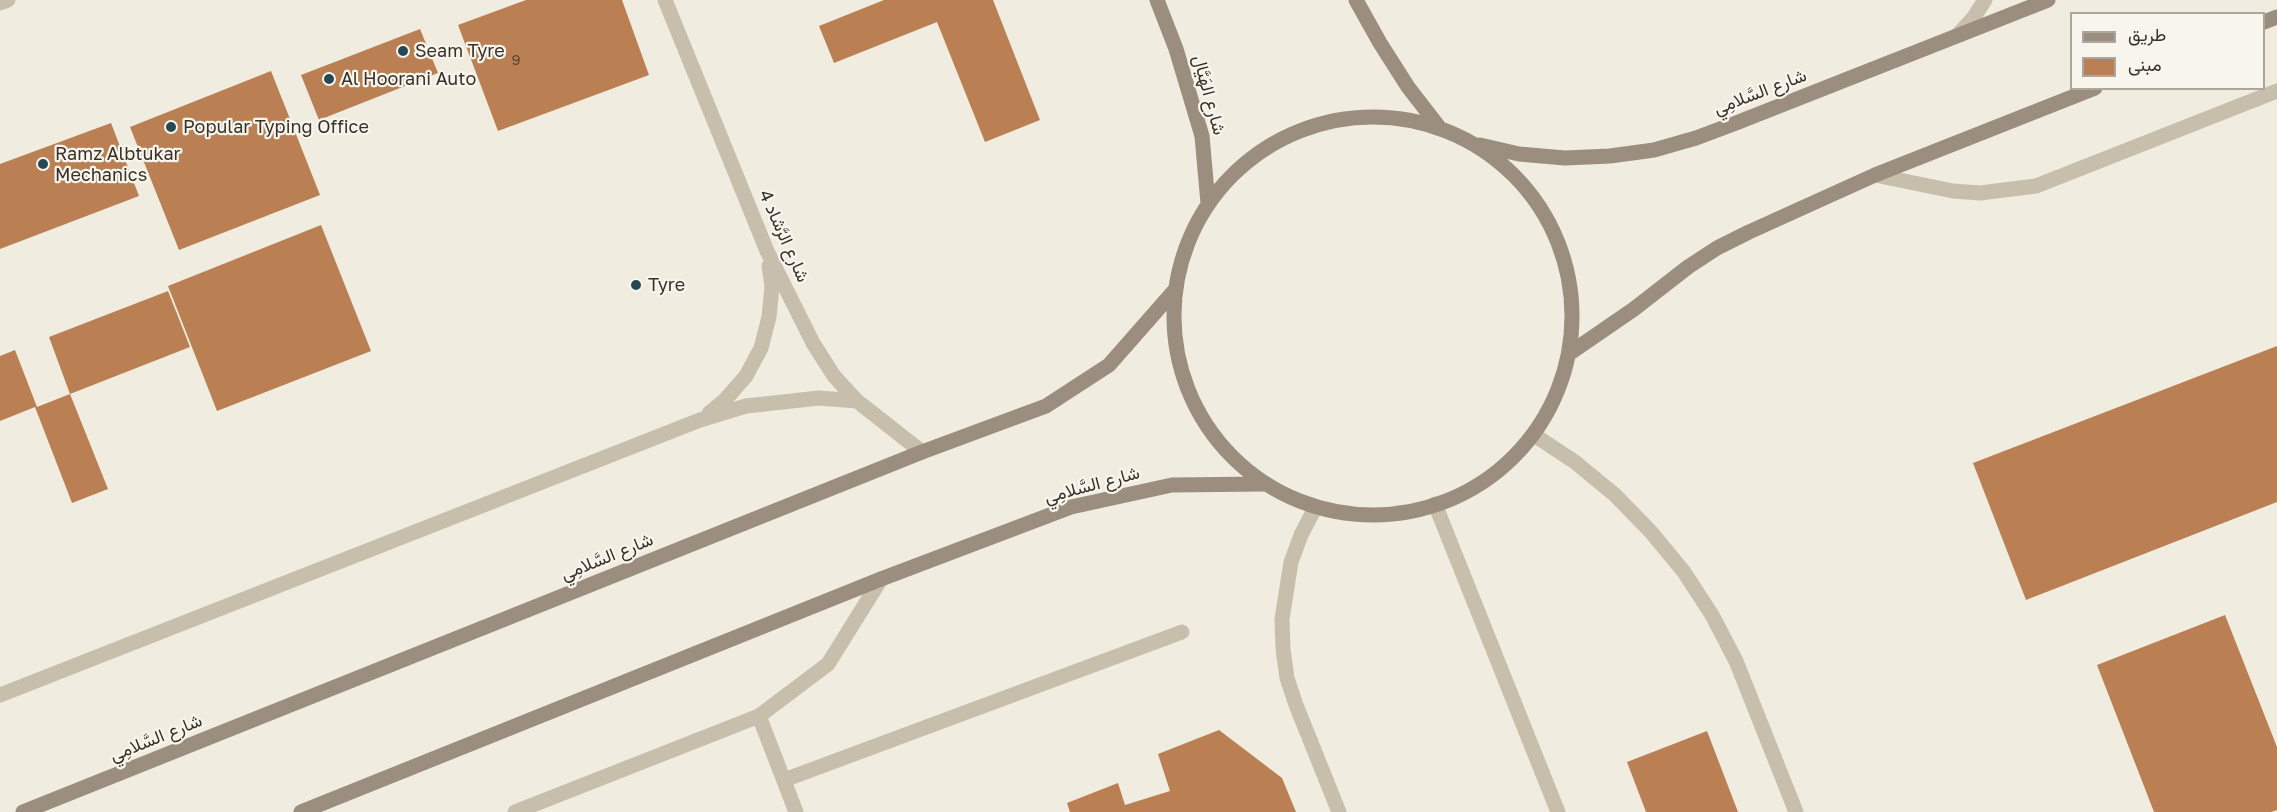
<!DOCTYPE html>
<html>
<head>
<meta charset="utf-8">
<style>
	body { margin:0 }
	#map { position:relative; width:2277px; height:812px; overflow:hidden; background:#f0ece0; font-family:"Golos Text",Vazirmatn,sans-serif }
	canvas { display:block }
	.legend { position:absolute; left:2070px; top:12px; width:195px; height:78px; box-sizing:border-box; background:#f8f5ec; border:2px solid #aba79e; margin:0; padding:8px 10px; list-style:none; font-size:18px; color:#37312a }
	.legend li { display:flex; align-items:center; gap:12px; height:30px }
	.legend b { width:30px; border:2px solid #aba79e }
</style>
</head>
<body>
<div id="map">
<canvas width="2277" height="812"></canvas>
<ul class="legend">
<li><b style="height:8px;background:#9b8e7e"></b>طريق</li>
<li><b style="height:16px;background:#ba8054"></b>مبنى</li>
</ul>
</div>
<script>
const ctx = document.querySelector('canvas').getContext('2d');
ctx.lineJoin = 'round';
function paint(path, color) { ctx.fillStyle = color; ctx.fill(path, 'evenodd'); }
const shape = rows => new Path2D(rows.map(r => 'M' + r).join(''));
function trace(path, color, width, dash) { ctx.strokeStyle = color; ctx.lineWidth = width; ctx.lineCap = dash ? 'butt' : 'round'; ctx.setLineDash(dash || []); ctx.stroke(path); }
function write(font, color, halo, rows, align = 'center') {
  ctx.font = font + ' "Golos Text",Vazirmatn,sans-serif'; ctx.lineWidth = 4.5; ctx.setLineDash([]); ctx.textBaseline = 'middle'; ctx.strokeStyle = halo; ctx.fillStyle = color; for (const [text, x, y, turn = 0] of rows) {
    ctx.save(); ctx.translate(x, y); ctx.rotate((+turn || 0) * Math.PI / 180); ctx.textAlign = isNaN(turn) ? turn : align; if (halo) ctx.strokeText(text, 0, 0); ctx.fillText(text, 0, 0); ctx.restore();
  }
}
paint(shape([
	[526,0,622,0,649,75,498,131,458,25],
	[884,0,993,0,1040,120,985,142,937,22,834,63,819,26],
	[420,29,438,73,319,120,301,75],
	[271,71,320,195,179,250,130,127],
	[111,123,139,196,0,249,0,164],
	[321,225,371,351,217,411,168,286],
	[168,291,190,347,70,394,49,337],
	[2277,346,2277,502,2026,600,1973,463],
	[15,350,37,407,70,394,108,489,72,503,35,407,0,421,0,356],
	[2225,615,2277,747,2277,810,2271,812,2154,812,2097,665],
	[1219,730,1282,778,1296,812,1070,812,1067,803,1118,783,1125,805,1170,791,1158,754],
	[1707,731,1738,812,1646,812,1627,762]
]), '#ba8054');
trace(shape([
	[1875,175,1953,191,1980,193,2036,186,2277,91],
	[1534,435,1575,462,1615,495,1651,532,1684,572,1712,615,1736,661,1796,812],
	[1435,504,1558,812],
	[1315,508,1301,535,1291,562,1282,619,1283,649,1287,678,1296,705,1339,812],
	[759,716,796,812],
	[784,780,1182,632]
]), '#c8beac', 15);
trace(shape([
	[665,0,767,251,813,343,834,376,857,401,922,452],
	[0,3,8,0],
	[1957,36,1974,17,1985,0],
	[709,413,725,400,746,376,761,348,769,317,772,286,769,266],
	[0,695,700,420,746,406,819,398,857,401],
	[515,812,759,716,828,664,881,579]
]), '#c8beac', 15);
trace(shape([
	[1157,0,1176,49,1202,136,1208,203],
	[1356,0,1380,43,1408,87,1439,127],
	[2264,22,2277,17],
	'1174 316a199 199 0 1 1 398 0a199 199 0 1 1-398 0Z',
	[1480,145,1519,154,1565,158,1610,156,1654,150,1696,138,1736,123,2048,0],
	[1570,353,1634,309,1688,267,1717,248,1749,232,1875,175,2095,88],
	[23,812,922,452,1046,406,1109,365,1174,291],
	[301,812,881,579,1071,507,1172,485,1263,484]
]), '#9b8e7e', 15);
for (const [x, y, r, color] of [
	[403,51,6,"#244854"],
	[329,79,6,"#244854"],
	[171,127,6,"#244854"],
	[43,164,6,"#244854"],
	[636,285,6,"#244854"]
]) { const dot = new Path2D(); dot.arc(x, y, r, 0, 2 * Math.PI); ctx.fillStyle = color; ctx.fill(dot); trace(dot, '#f8f5ec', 2); }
write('15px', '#584534', null, [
	["9",516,60]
]);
write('18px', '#37312a', '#f8f5ec', [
	["Seam Tyre",415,51],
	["Al Hoorani Auto",341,79],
	["Popular Typing Office",183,127],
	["Ramz Albtukar",55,154],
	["Mechanics",55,175],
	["Tyre",648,285]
], 'left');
write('18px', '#37312a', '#f8f5ec', [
	["شارع السَّلامِي",1760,92,-21],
	["شارع الهَيَّال",1209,95,75],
	["شارع الرَّشاد 4",784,236,66],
	["شارع السَّلامِي",1092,485,-15],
	["شارع السَّلامِي",607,557,-22],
	["شارع السَّلامِي",156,738,-22]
]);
</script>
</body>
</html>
